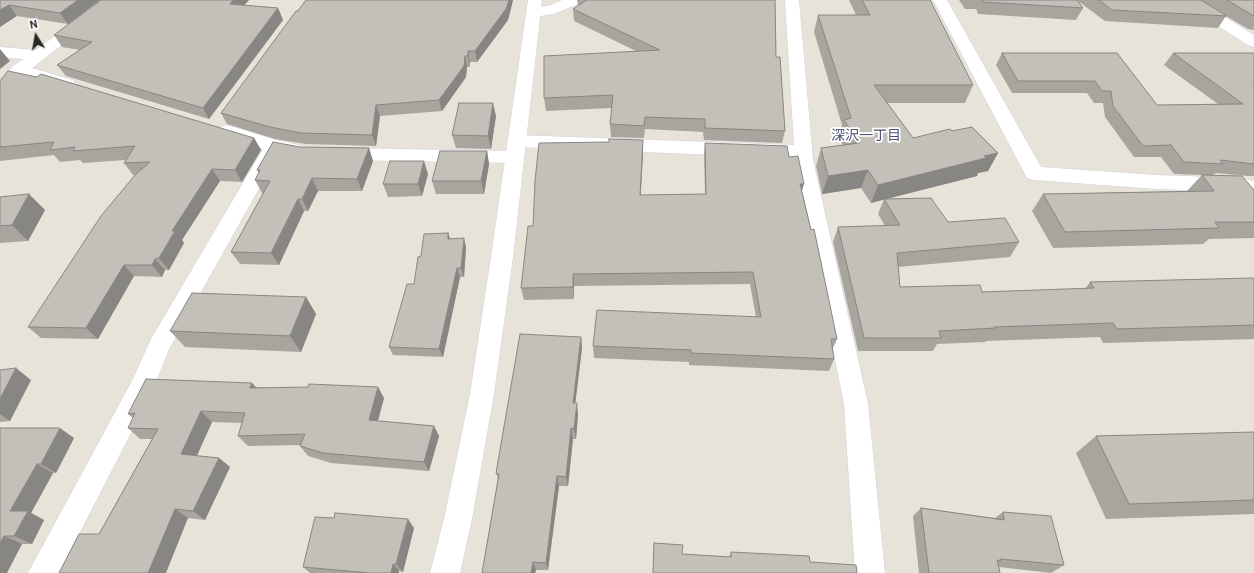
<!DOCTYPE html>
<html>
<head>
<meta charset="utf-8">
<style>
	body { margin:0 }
	#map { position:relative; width:1254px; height:573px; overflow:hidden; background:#e8e3d9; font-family:Cabin,sans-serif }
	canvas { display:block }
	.north { position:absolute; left:16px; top:16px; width:40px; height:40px; -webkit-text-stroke:3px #fff; paint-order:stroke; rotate:349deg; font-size:11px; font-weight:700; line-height:16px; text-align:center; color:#272727 }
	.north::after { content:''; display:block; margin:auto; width:14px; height:18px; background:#272727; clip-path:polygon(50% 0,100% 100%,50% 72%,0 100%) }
</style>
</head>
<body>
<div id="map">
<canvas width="1254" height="573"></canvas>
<div class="north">N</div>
</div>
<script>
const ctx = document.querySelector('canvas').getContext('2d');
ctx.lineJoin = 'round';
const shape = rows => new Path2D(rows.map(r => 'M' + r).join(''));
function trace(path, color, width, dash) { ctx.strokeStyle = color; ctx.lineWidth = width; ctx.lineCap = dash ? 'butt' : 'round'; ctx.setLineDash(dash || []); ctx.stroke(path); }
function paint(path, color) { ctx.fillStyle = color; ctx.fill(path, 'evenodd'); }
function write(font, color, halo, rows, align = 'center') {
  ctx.font = font + ' Cabin,"Noto Sans JP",sans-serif'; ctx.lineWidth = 3.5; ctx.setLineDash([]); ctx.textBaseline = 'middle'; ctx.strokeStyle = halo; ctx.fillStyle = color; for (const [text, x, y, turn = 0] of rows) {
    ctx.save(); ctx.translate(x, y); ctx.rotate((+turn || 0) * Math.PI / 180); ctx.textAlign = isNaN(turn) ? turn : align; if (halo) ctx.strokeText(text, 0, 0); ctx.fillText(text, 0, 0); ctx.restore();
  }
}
const minor = shape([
	[103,0,120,0,32,68,73,80,75,84,73,88,67,89,23,76,6,96,0,97,0,81,13,66,24,59,0,57,0,47,36,50,103,0],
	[562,0,582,0,580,3,554,14,534,17,529,15,526,12,529,9,551,5,562,0],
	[785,0,799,0,813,160,868,404,885,573,855,573,844,404,794,158,516,147,510,145,507,141,510,137,516,135,794,145,785,0],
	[933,0,947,0,1041,167,1156,175,1240,178,1254,181,1254,195,1240,192,1156,189,1034,180,1027,178,933,0],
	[1180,0,1197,0,1254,35,1254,47,1248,45,1182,3,1180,0],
	[227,125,276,140,308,147,310,151,308,155,301,157,279,153,169,349,152,392,59,573,28,573,133,379,151,339,263,149,221,135,218,131,221,127,227,125],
	[342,148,514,151,521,153,523,157,521,161,514,163,342,160,335,158,333,154,335,150,342,148]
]);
const tertiary = shape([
	[528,0,542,0,513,257,494,394,472,519,460,573,430,573,444,519,470,394,491,257,528,0]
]);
trace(minor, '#cfd1df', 1);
trace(tertiary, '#cfd1df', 1);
paint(minor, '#fff');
paint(tertiary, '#fff');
paint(shape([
	[0,0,100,0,68,24,17,16],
	[249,0,244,5,278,8,283,20,209,119,66,76,57,65,80,50,62,47,54,35],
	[306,0,513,0,508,20,477,62,470,62,470,67,467,67,466,77,442,111,380,116,376,146,306,144,275,139,227,124,221,113],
	[577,0,775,0,776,57,785,131,782,143,704,140,703,132,645,129,644,138,611,137,610,124,612,108,546,111,544,98,636,51,574,21,573,9,578,6],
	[849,0,930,0,973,85,965,103,887,103,913,138,952,131,998,153,988,171,978,173,977,176,884,199,948,222,1019,242,1010,257,898,267,900,287,982,292,1085,289,1090,282,1254,280,1254,339,1103,343,1100,337,986,341,985,342,937,344,933,351,858,351,833,242,838,227,885,226,878,214,884,199,871,203,861,188,822,194,816,166,821,148,843,145,838,137,842,125,814,32,818,15,856,15],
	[959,0,1254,0,1254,30,1248,29,1226,16,1218,28,1105,21,1078,1,1083,8,1076,20,978,14,976,9,965,9],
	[1002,53,1117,53,1157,105,1218,104,1164,65,1173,53,1254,53,1254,176,1248,176,1216,173,1213,175,1254,190,1254,238,1209,239,1203,244,1053,248,1032,211,1043,194,1187,191,1202,175,1174,174,1161,157,1134,157,1105,117,1103,103,1094,103,1087,93,1012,93,996,65],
	[0,81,254,138,261,150,242,182,220,181,182,240,184,243,169,270,165,270,162,277,134,276,98,339,41,338,28,327,135,175,133,175,124,163,126,160,83,163,80,160,60,162,54,155,0,161],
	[496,116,491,149,456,148,452,135],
	[643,140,640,195,705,194,704,156,705,143,789,157,802,191,837,339,832,350,834,359,829,371,689,365,689,362,594,358,593,346,756,317,750,284,574,286,574,299,524,300,521,288,609,142],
	[300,147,369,148,373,161,362,191,318,191,308,211,304,211,279,265,240,264,231,252,263,193,262,193,255,180,259,174,257,170],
	[487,151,489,164,484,194,436,194,432,181],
	[428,174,422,196,388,197,383,184],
	[0,197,45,210,28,241,0,243],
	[448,233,450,239,466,247,464,277,460,277,443,357,393,355,389,347,414,284,421,256],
	[306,297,316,314,301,352,185,347,170,331],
	[581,337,582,348,575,403,578,414,576,439,573,439,568,486,559,486,548,570,536,570,535,573,482,573,498,479,496,473],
	[0,370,31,380,10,421,0,422],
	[252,383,256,387,384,398,378,421,434,426,439,436,429,471,331,463,308,456,300,446,300,445,248,446,238,436,242,423,212,422,197,456,219,458,230,467,205,520,188,518,99,534,152,439,140,439,128,428,133,418,128,414],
	[0,428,74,438,56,473,53,473,31,513,44,520,32,544,22,544,0,573],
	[1254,432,1254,514,1106,519,1076,453,1096,436],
	[921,508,995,518,1003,512,1064,565,1051,573,999,567,1000,573,919,573,913,516],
	[414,528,403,572,399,571,399,573,310,573,303,567],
	[654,543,682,554,729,557,731,552,810,562,857,573,653,573]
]), '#a8a59f');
paint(shape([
	[78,0,100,0,68,24,60,13],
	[233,0,249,0,235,15,230,4],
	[509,0,513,0,508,20,477,62,475,51],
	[9,5,17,16,0,27,0,10],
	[278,8,283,20,209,119,203,108],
	[0,49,10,61,0,69],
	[468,51,470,62,470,67,468,56],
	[465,56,467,67,466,77,442,111,439,100],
	[493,103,496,116,491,149,488,136],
	[376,105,380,116,376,146,372,135],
	[254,138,261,150,242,182,235,170],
	[643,140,643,154,640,208,640,195],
	[369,148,373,161,362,191,357,179],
	[487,151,489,164,484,194,481,181],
	[998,153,988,171,978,173,977,176,871,203,878,185],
	[424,161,428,174,422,196,418,184],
	[212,169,220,181,182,240,184,243,169,270,159,258,172,231],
	[868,170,861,188,822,194,828,176],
	[312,178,318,191,308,211,302,199],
	[800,184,804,184,800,197],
	[29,194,45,210,28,241,12,225],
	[298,199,304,211,279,265,271,253],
	[448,233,451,242,448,239],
	[464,238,466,247,464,277,461,268],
	[155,259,165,270,162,277,152,265],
	[124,265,134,276,98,339,86,328],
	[457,268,460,277,443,357,439,349],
	[573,274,574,286,574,299,573,287],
	[306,297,316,314,301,352,290,336],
	[581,337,582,348,574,414,573,403],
	[16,368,31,380,10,421,0,414,0,399],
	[252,383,261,394,250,388],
	[378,387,384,398,375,431,369,420],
	[577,403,578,414,576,439,574,429],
	[201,411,212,422,193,464,181,454],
	[434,426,439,436,429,471,424,462],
	[60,428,74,438,56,473,41,464],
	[571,428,573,439,568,486,566,477],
	[219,458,230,467,205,520,193,511],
	[37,464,53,473,31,513,44,520,32,544,14,536,10,511],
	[557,476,559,486,548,570,546,563],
	[175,509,188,518,166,573,148,573],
	[408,519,414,528,403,572,396,564],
	[4,536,22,544,7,573,0,573,0,543],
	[533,562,536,570,535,573,531,573],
	[393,564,399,571,399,573,391,573]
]), '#888682');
const building = shape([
	[0,0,78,0,60,13,9,5,0,10,0,0],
	[101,0,233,0,230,4,278,8,203,108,57,65,92,42,54,35,101,0],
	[306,0,509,0,506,9,475,51,468,51,468,56,465,56,464,66,439,100,376,105,372,135,301,133,270,127,221,113,296,11,298,11,306,0],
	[587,0,775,0,776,57,780,57,785,131,705,128,705,119,645,117,644,126,610,124,613,95,544,98,544,56,660,50,573,9,587,0],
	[862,0,930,0,973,85,874,85,913,138,950,129,952,131,972,127,998,153,984,156,986,158,878,185,868,170,828,176,821,148,859,143,844,120,851,118,818,15,870,15,862,0],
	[982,0,1077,0,1083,8,983,2,982,0],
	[1099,0,1201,0,1227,16,1112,10,1099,0],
	[1227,0,1254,0,1254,16,1227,0],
	[1002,53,1117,53,1157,105,1243,104,1173,53,1254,53,1254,82,1253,82,1254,83,1254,164,1220,160,1223,164,1184,162,1171,145,1143,146,1113,106,1111,91,1102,91,1095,81,1018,81,1002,53],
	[8,71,37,77,41,74,254,138,235,170,212,169,172,231,175,231,159,258,155,259,152,265,124,265,86,328,28,327,101,216,135,175,150,162,124,163,135,146,73,151,75,147,50,150,54,142,0,147,0,81,8,71],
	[459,103,493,103,488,136,452,135,459,103],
	[609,139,643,140,640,195,706,194,705,143,787,146,789,157,798,156,804,184,800,184,811,230,814,229,837,339,831,339,834,359,691,353,691,350,593,346,597,310,761,317,753,272,573,274,573,287,521,288,528,226,533,226,535,181,539,143,609,142,609,139],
	[273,142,300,147,369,148,357,179,312,178,302,199,298,199,271,253,231,252,270,181,255,180,260,170,257,170,273,142],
	[440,151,487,151,481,181,432,181,440,151],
	[390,161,424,161,418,184,383,184,390,161],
	[1202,175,1242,176,1254,190,1254,222,1215,222,1219,228,1065,232,1043,194,1214,191,1202,175],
	[29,194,12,225,0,226,0,197,29,194],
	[931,198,948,222,1005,218,1019,242,897,253,900,287,980,285,982,292,1094,288,1090,282,1253,278,1254,280,1254,325,1117,329,1113,323,994,327,995,328,939,331,941,338,864,338,838,227,900,225,884,199,931,198],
	[448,233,448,239,464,238,461,268,457,268,439,349,389,347,407,284,414,284,418,257,421,256,424,234,448,233],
	[192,293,306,297,290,336,170,331,192,293],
	[520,334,581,337,573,403,577,403,574,429,571,428,566,477,557,476,546,563,533,562,531,573,482,573,499,474,496,473,520,334],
	[16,368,0,399,0,370,16,368],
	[146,379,252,383,250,388,308,387,309,384,378,387,369,420,434,426,424,462,323,453,300,446,305,434,238,436,245,413,201,411,181,454,219,458,193,511,175,509,148,573,59,573,79,534,99,534,158,429,128,428,135,413,128,414,146,379],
	[0,428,60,428,41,464,37,464,10,511,28,511,14,536,4,536,0,543,0,428],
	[1254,432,1254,500,1129,504,1096,436,1254,432],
	[921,508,1004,520,1003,512,1051,516,1064,565,1000,559,1001,561,997,560,1000,573,929,573,921,508],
	[335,513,408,519,396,564,393,564,391,573,370,573,303,567,315,517,334,518,335,513],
	[654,543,683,545,682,554,731,557,731,552,809,556,810,562,856,565,857,573,653,573,654,543]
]);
paint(building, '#c3c0b9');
trace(building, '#888682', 1);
write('14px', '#4c5073', '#fff', [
	["深沢一丁目",866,136]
]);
</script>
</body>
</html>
